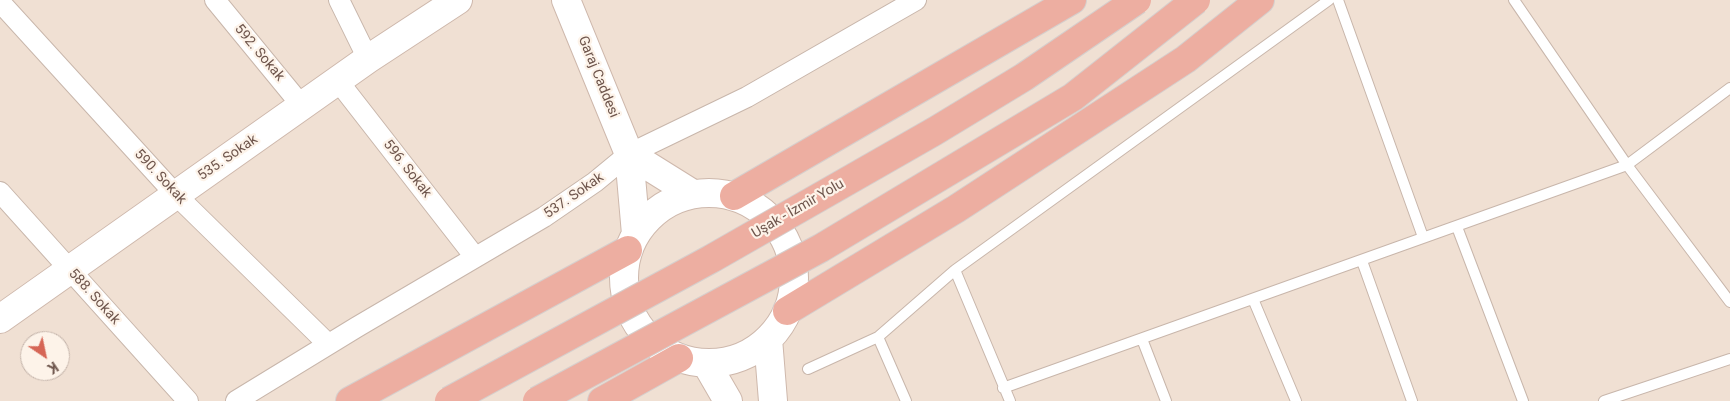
<!DOCTYPE html>
<html>
<head>
<meta charset="utf-8">
<style>
	body { margin:0 }
	#map { position:relative; width:1730px; height:401px; overflow:hidden; background:#f9efe3; font-family:Roboto,sans-serif }
	canvas { display:block }
	.north { position:absolute; left:20px; top:331px; width:50px; height:50px; box-sizing:border-box; background:#fdf3e9; border:1px solid #c4b4aa; border-radius:50%; rotate:146deg; font-size:14px; font-weight:700; line-height:20px; text-align:center; color:#6e554c }
	.north::after { content:''; display:block; margin:auto; width:18px; height:22px; background:#d66656; clip-path:polygon(50% 0,100% 100%,50% 72%,0 100%) }
</style>
</head>
<body>
<div id="map">
<canvas width="1730" height="401"></canvas>
<div class="north">K</div>
</div>
<script>
const ctx = document.querySelector('canvas').getContext('2d');
ctx.lineJoin = 'round';
function paint(path, color) { ctx.fillStyle = color; ctx.fill(path, 'evenodd'); }
const shape = rows => new Path2D(rows.map(r => 'M' + r).join(''));
function trace(path, color, width, dash) { ctx.strokeStyle = color; ctx.lineWidth = width; ctx.lineCap = dash ? 'butt' : 'round'; ctx.setLineDash(dash || []); ctx.stroke(path); }
function write(font, color, halo, rows, align = 'center') {
  ctx.font = font + ' Roboto,sans-serif'; ctx.lineWidth = 4.5; ctx.setLineDash([]); ctx.textBaseline = 'middle'; ctx.strokeStyle = halo; ctx.fillStyle = color; for (const [text, x, y, turn = 0] of rows) {
    ctx.save(); ctx.translate(x, y); ctx.rotate((+turn || 0) * Math.PI / 180); ctx.textAlign = isNaN(turn) ? turn : align; if (halo) ctx.strokeText(text, 0, 0); ctx.fillText(text, 0, 0); ctx.restore();
  }
}
paint(shape([
	[0,0,1730,0,1730,401,0,401],
	[30,341,60,341,60,371,30,371]
]), '#f0e0d3');
const lane = shape([
	[1338,0,1423,237],
	[1514,0,1627,165,1730,302],
	[1457,227,1523,401],
	[1362,261,1412,401],
	[955,270,1010,401],
	[1253,299,1296,401],
	[878,337,955,270,1329,0],
	[1142,339,1166,401],
	[808,369,878,337,906,401],
	[1003,388,1627,165,1730,88],
	[1604,401,1730,359]
]);
const street = shape([
	[215,0,302,106],
	[339,0,368,59],
	[0,2,176,195,328,344],
	[338,81,475,257],
	[0,192,188,401],
	[236,401,357,327,544,217,595,182,629,154,747,97,916,0]
]);
const secondary = shape([
	[566,0,629,154,636,234],
	[629,154,693,194],
	'624 278a85 85 0 1 1 170 0a85 85 0 1 1-170 0Z',
	[0,319,368,59,458,0],
	[768,339,773,401],
	[706,363,728,401]
]);
const highway = shape([
	[734,196,1072,0],
	[787,311,956,209,1186,59,1260,0],
	[350,401,628,250],
	[602,401,679,358]
]);
trace(lane, '#c8b6ab', 12);
trace(street, '#c8b6ab', 22);
trace(secondary, '#ceb8ac', 30);
trace(highway, '#d6cfcd', 30);
trace(lane, '#fff', 10);
trace(street, '#fff', 20);
trace(secondary, '#fff', 28);
trace(highway, '#edaea1', 28);
const highwayBridge = shape([
	[449,401,711,259,935,131,1024,77,1137,0],
	[537,401,821,248,1073,97,1196,0]
]);
trace(highwayBridge, '#d6cfcd', 30, []);
trace(highwayBridge, '#edaea1', 28);
write('14px', '#6e554c', '#fdf3e9', [
	["592. Sokak",259,53,50],
	["Garaj Caddesi",598,77,68],
	["535. Sokak",228,158,-35],
	["596. Sokak",407,169,52],
	["590. Sokak",160,177,47],
	["537. Sokak",574,196,-35],
	["Uşak - İzmir Yolu",798,209,-30],
	["588. Sokak",94,297,48]
]);
</script>
</body>
</html>
